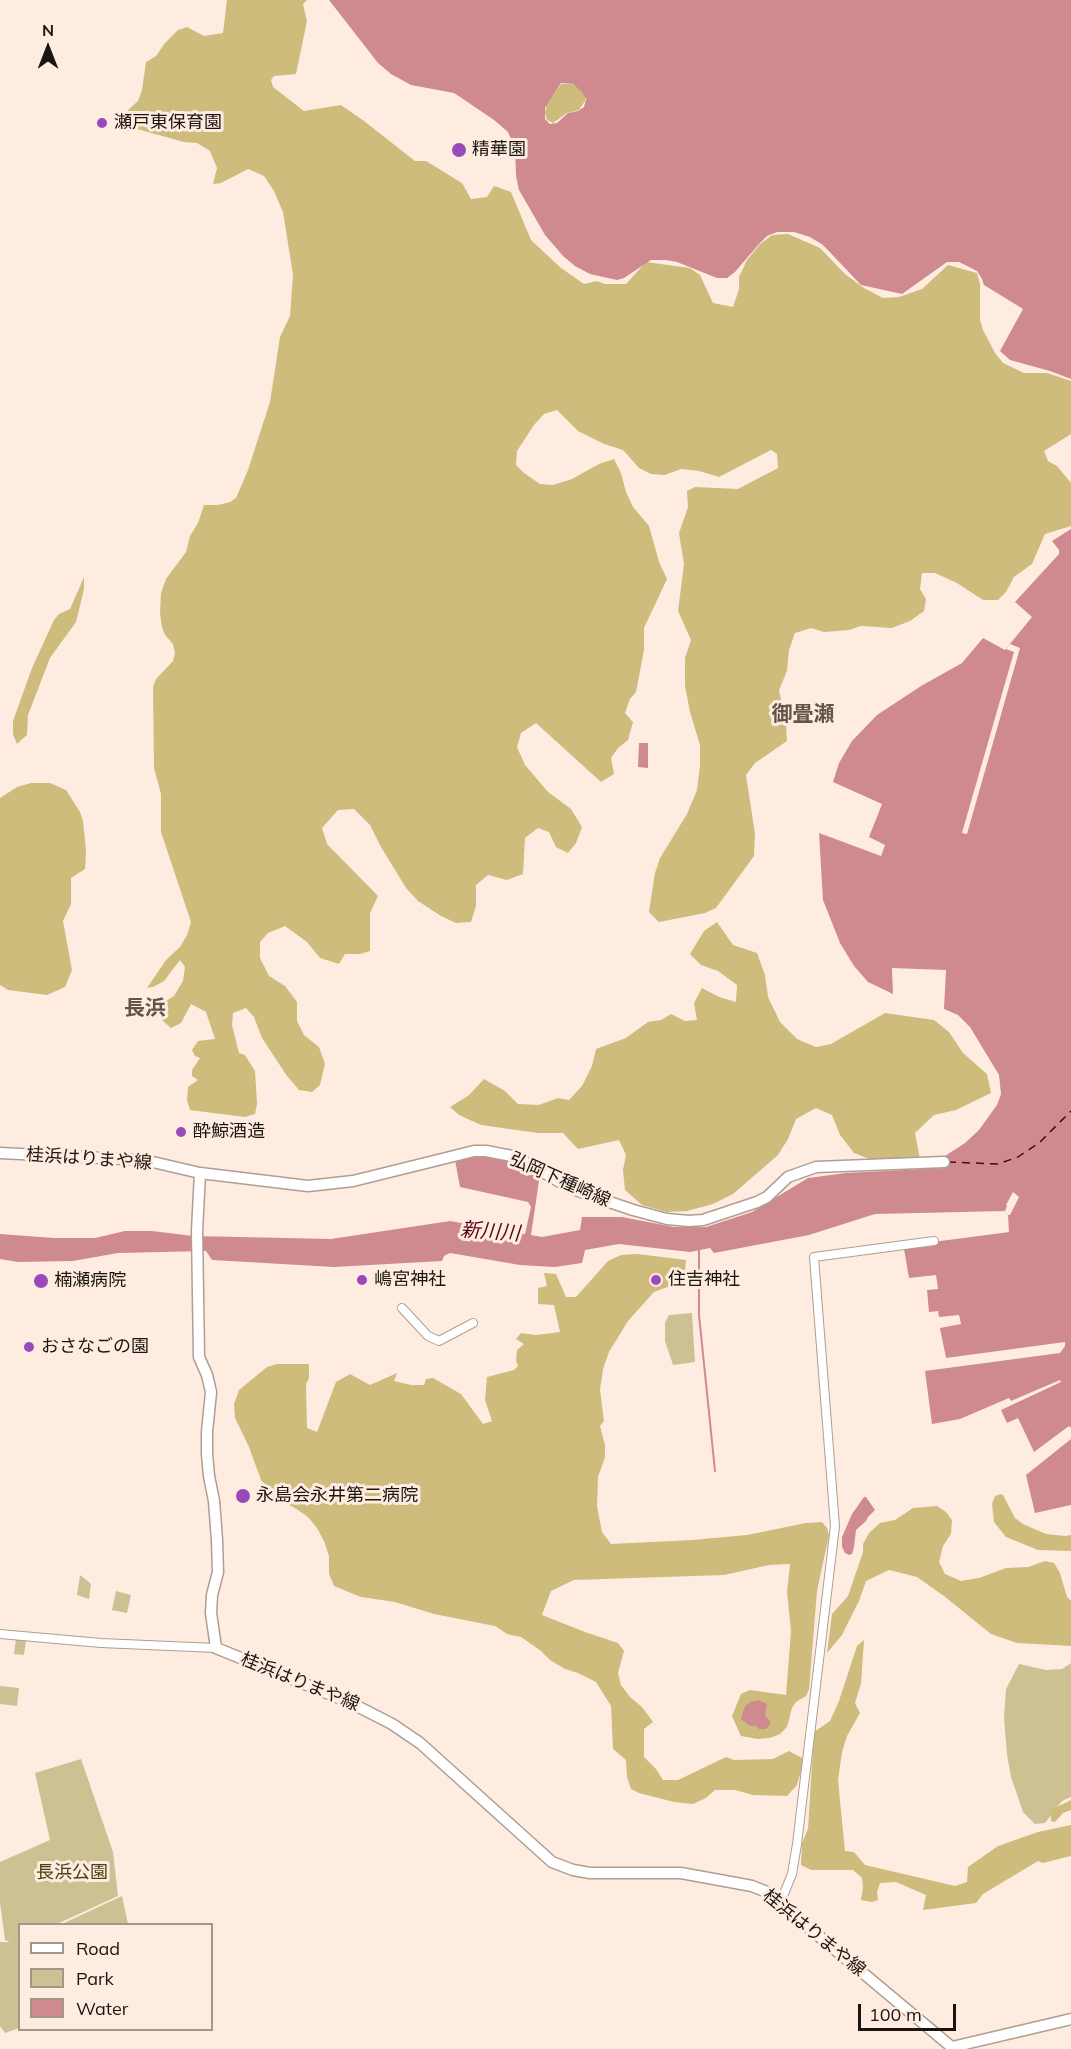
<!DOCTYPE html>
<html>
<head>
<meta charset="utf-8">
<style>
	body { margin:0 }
	#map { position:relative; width:1071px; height:2049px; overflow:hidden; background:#ffece0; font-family:Mulish,sans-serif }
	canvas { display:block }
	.legend { position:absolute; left:18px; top:1923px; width:195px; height:108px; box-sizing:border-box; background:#ffece0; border:2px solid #a4968d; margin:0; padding:8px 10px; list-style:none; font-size:18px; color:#1b1511 }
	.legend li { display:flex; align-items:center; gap:12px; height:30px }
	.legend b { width:30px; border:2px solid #a4968d }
	.north { position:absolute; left:18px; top:18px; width:60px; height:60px; -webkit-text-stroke:4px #ffece0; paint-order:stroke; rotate:0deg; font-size:16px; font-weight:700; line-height:24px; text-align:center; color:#1b1511 }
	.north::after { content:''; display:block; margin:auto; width:21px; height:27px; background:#1b1511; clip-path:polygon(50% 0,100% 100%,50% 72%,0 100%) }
	.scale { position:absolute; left:858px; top:2004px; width:98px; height:27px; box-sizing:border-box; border:3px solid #1b1511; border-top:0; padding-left:8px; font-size:18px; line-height:21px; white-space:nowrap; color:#1b1511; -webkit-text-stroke:4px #ffece0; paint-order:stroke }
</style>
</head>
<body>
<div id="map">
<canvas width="1071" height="2049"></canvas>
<ul class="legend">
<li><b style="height:8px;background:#fff"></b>Road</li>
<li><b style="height:16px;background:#cdc092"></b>Park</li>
<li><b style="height:16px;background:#cf8a90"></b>Water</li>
</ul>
<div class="north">N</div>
<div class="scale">100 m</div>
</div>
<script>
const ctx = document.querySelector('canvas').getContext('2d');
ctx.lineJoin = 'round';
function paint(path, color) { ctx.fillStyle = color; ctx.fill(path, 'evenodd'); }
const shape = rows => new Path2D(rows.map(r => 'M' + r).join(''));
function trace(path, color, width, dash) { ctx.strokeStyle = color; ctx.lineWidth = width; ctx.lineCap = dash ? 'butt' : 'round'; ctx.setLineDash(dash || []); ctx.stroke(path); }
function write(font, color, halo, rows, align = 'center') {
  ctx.font = font + ' Mulish,"Noto Sans JP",sans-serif'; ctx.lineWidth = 6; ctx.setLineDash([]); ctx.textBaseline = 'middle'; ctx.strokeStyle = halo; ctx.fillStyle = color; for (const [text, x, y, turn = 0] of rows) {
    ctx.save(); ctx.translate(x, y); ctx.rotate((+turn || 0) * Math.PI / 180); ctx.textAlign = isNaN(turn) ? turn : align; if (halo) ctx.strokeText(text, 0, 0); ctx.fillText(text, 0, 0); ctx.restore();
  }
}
paint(shape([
	[692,1313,695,1362,673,1365,665,1341,665,1323,669,1315],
	[80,1575,91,1584,89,1599,77,1595],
	[116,1591,131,1595,127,1613,112,1610],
	[16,1639,26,1640,24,1655,14,1654],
	[1071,1663,1071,1797,1062,1801,1045,1823,1035,1824,1023,1812,1011,1777,1007,1755,1004,1718,1006,1689,1019,1664,1046,1670,1062,1669],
	[0,1686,19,1688,17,1706,0,1704],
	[81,1759,113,1852,118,1896,57,1924,20,1924,19,1942,17,1944,20,1945,19,2028,5,2033,0,2026,0,1942,10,1942,5,1940,0,1902,0,1862,50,1840,35,1773],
	[122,1896,128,1924,62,1924]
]), '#cdc092');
paint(shape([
	[227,0,307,0,303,4,307,21,296,74,274,76,271,80,273,87,304,111,341,105,364,121,415,161,426,161,462,183,471,199,487,197,494,186,511,192,531,240,561,268,584,284,597,281,605,284,626,284,646,262,690,268,700,275,713,303,733,307,739,289,739,277,747,260,760,244,772,235,788,234,820,248,845,274,864,288,883,298,899,297,922,289,948,265,977,273,980,284,980,320,983,330,995,353,1003,363,1024,373,1047,373,1071,381,1071,434,1044,451,1048,461,1057,466,1071,483,1071,526,1045,534,1032,564,1014,577,1006,592,998,600,983,600,957,583,935,573,922,573,920,589,926,599,924,611,910,621,892,628,861,626,849,630,824,632,811,628,795,633,789,650,787,671,779,690,786,722,787,741,755,763,746,775,755,834,754,856,716,908,705,913,659,922,649,912,655,873,660,858,687,814,697,790,700,766,700,745,690,712,685,686,685,658,691,640,678,611,684,564,679,533,688,507,687,491,695,487,738,489,778,468,777,454,771,450,719,477,699,471,681,469,665,475,651,474,639,468,623,450,604,444,578,431,557,410,544,414,534,425,517,451,516,465,524,473,540,484,553,485,572,479,599,464,614,459,621,473,626,492,633,507,649,526,659,562,667,579,644,628,644,650,636,692,630,699,625,713,633,722,628,740,618,748,611,758,614,774,601,782,536,723,521,733,517,747,525,765,548,792,571,809,582,827,576,843,568,853,556,847,549,832,538,828,525,838,523,874,507,880,488,875,476,885,476,906,471,922,456,923,441,916,418,901,406,888,381,847,370,825,354,809,338,810,322,828,327,844,378,896,370,913,370,951,360,954,345,954,339,964,320,958,307,942,285,926,268,933,260,942,260,958,269,976,285,986,297,1002,297,1021,304,1035,319,1047,325,1064,320,1085,312,1092,299,1090,287,1076,262,1038,254,1017,246,1008,233,1013,232,1025,239,1053,245,1055,255,1071,257,1104,255,1114,245,1117,190,1110,187,1100,188,1087,198,1080,192,1076,192,1070,200,1058,195,1056,192,1050,198,1041,215,1039,206,1012,191,1004,181,1023,171,1028,163,1021,158,1006,174,996,183,981,185,967,180,960,164,981,153,987,147,988,166,960,180,947,187,935,191,922,161,832,161,794,154,768,153,687,156,679,173,661,175,653,173,644,165,635,162,627,160,614,161,593,166,579,186,552,190,536,198,523,204,505,218,505,230,502,236,498,248,470,270,402,280,337,290,316,293,275,283,212,274,191,264,176,248,169,221,183,213,184,217,168,210,151,197,143,184,142,137,129,124,121,127,111,138,101,142,90,146,62,156,56,165,43,178,30,187,27,204,36,223,33],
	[561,84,572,84,579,88,585,96,585,101,579,110,567,113,553,123,547,120,545,113,547,104],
	[84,577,84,589,76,622,50,658,28,715,27,735,17,744,13,734,13,721,32,668,54,620,59,614,70,609],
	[31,783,50,783,66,790,80,812,83,821,86,850,85,869,71,878,71,904,63,921,72,970,65,987,47,995,8,990,0,985,0,798,17,787],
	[717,922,733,945,757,953,765,975,768,997,780,1022,797,1039,816,1047,831,1044,885,1013,934,1020,949,1032,963,1053,987,1074,991,1093,956,1110,934,1115,915,1133,920,1160,900,1162,872,1160,854,1153,840,1135,832,1115,816,1108,796,1119,788,1139,778,1155,733,1194,713,1204,687,1211,667,1212,642,1205,625,1190,623,1170,626,1155,619,1140,578,1149,563,1133,538,1133,481,1125,459,1115,450,1107,469,1095,484,1079,505,1091,518,1104,539,1105,558,1098,569,1100,582,1086,592,1066,596,1049,626,1038,648,1022,661,1020,671,1014,685,1021,697,1020,694,1003,702,988,719,997,736,1002,737,985,718,971,701,965,690,954,704,931],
	[638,1254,686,1260,685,1270,681,1270,679,1283,654,1292,628,1321,609,1352,603,1369,600,1390,604,1421,600,1426,605,1445,605,1457,598,1477,597,1506,602,1532,611,1544,692,1540,747,1535,806,1523,822,1522,827,1528,829,1535,817,1591,809,1690,806,1696,796,1702,792,1708,787,1727,780,1734,770,1738,758,1739,741,1736,732,1716,741,1694,750,1690,786,1695,791,1631,787,1592,790,1564,769,1565,724,1575,574,1580,551,1591,542,1615,585,1632,618,1643,624,1651,618,1673,621,1685,630,1697,642,1707,653,1722,644,1729,644,1757,656,1769,663,1780,678,1780,726,1757,734,1760,773,1759,789,1751,802,1758,802,1767,797,1785,787,1796,753,1795,735,1790,715,1790,706,1798,693,1804,674,1802,639,1793,631,1789,627,1777,626,1760,613,1749,611,1706,596,1682,578,1673,565,1669,550,1660,541,1651,521,1637,507,1634,495,1626,434,1614,395,1602,361,1597,334,1586,329,1574,329,1556,324,1541,317,1528,308,1517,295,1508,277,1499,261,1480,249,1447,235,1418,234,1404,239,1390,267,1367,277,1364,309,1364,309,1378,306,1384,307,1428,317,1432,336,1382,350,1374,370,1385,397,1373,394,1381,411,1385,424,1385,426,1379,433,1378,461,1394,483,1424,492,1421,485,1400,487,1377,514,1370,518,1366,516,1361,517,1350,524,1344,516,1339,521,1333,536,1335,560,1332,554,1305,538,1304,538,1288,547,1286,544,1273,556,1274,566,1297,576,1297,608,1261,621,1255],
	[1001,1494,1003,1495,1015,1518,1023,1524,1046,1534,1065,1536,1071,1535,1071,1551,1038,1550,1006,1537,994,1522,992,1504,995,1496],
	[937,1506,946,1512,952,1520,951,1534,943,1546,939,1562,945,1574,961,1581,979,1578,1006,1568,1028,1567,1045,1561,1054,1563,1060,1573,1067,1597,1071,1601,1071,1646,1017,1643,991,1634,944,1596,917,1577,889,1570,866,1581,859,1601,842,1635,827,1653,832,1614,848,1596,863,1552,863,1544,869,1533,880,1523,895,1520,913,1508],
	[864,1640,861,1683,855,1703,860,1713,847,1736,842,1752,838,1780,845,1851,854,1852,865,1865,955,1886,967,1882,968,1867,998,1846,1038,1832,1071,1825,1071,1856,1043,1863,1038,1861,983,1894,976,1903,923,1910,926,1895,896,1882,880,1883,877,1892,878,1900,872,1902,861,1900,863,1887,862,1878,853,1870,811,1870,801,1865,802,1843,808,1829,814,1732,830,1721,839,1701,857,1646],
	[1071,1800,1071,1810,1063,1813,1055,1822,1051,1821,1051,1810]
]), '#cdbc7c');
paint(shape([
	[329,0,1071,0,1071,379,1050,371,1010,360,1000,351,1023,309,984,285,982,279,977,271,959,262,947,262,902,294,861,285,823,245,810,237,794,232,777,232,767,236,759,244,735,272,727,278,717,278,677,262,666,260,651,260,624,278,617,280,590,274,575,266,563,256,545,235,519,190,516,176,515,148,508,132,494,120,454,93,411,85,391,74,378,63],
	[561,83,573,84,582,92,586,99,584,107,578,111,568,113,557,123,550,124,545,119,545,108],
	[1071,529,1071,1428,1069,1426,1034,1452,1018,1418,1007,1423,1001,1410,1061,1382,1060,1380,1011,1401,1009,1398,960,1419,932,1424,925,1371,1060,1353,1065,1346,1065,1342,946,1358,940,1328,961,1324,959,1315,939,1317,938,1311,929,1312,927,1290,938,1289,936,1275,909,1278,904,1249,933,1246,933,1242,1009,1232,1008,1215,1005,1211,875,1214,809,1235,714,1253,710,1248,690,1252,619,1244,585,1250,582,1263,555,1267,520,1265,450,1253,444,1256,442,1261,334,1267,212,1260,206,1251,118,1253,73,1261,18,1262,0,1259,0,1234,54,1238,95,1238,125,1231,152,1231,193,1236,331,1239,450,1221,525,1234,531,1207,528,1202,460,1187,455,1160,474,1155,484,1155,503,1159,540,1174,531,1235,542,1237,580,1230,582,1217,622,1217,674,1227,706,1227,752,1212,808,1178,846,1173,944,1168,945,1156,965,1143,979,1130,997,1105,1001,1094,999,1075,970,1027,958,1015,944,1009,946,970,892,968,893,994,868,982,854,966,840,943,823,900,819,833,881,856,885,845,869,837,882,804,833,782,839,763,852,741,877,715,921,686,962,663,983,638,1005,650,1032,617,1015,602,1059,554,1059,550,1052,541],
	[639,743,648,743,648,768,638,767],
	[1071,1439,1071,1505,1035,1513,1026,1475],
	[864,1497,866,1497,875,1510,868,1517,866,1521,856,1530,854,1547,852,1554,849,1555,845,1553,842,1547,842,1537,852,1514],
	[759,1700,767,1704,765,1715,771,1723,766,1729,759,1729,756,1726,750,1726,741,1719,745,1706,750,1702]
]), '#cf8a90');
paint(shape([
	[1010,644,1020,648,967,834,962,833,1014,652,1006,649],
	[1013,1192,1019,1197,1010,1215,1008,1215,1005,1211,1007,1206,1006,1205]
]), '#ffece0');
trace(shape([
	[699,1247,699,1315,715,1471]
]), '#cf8a90', 2);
trace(shape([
	[948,1162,998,1164,1018,1157,1039,1143,1071,1111]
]), '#560018', 1.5, [8, 6]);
const minor = shape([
	[402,1308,428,1336,439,1341,473,1323],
	[0,1634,101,1643,216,1648],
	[781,1901,792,1874,797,1844,835,1526,814,1257,934,1241]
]);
const major = shape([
	[0,1153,144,1160,200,1173,308,1186,353,1181,442,1159,474,1151,486,1151,512,1156,529,1164,570,1188,589,1195,633,1210,667,1219,689,1221,703,1220,757,1202,767,1197,788,1177,816,1167,944,1162],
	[200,1173,197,1231,199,1357,207,1375,211,1392,207,1432,207,1454,209,1476,214,1501,217,1540,218,1572,212,1595,211,1613,216,1648,349,1702,392,1724,420,1743,552,1862,573,1870,590,1873,681,1873,752,1886,767,1892,781,1901,796,1917,954,2049],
	[952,2047,1071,2019]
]);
trace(minor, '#af9e92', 10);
trace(major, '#af9e92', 13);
trace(minor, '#fff', 8);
trace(major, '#fff', 10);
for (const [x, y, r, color] of [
	[102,123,6,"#984abb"],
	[459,150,8,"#984abb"],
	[181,1132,6,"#984abb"],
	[362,1280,6,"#984abb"],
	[656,1280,6,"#984abb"],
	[41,1281,8,"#984abb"],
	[29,1347,6,"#984abb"],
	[243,1496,8,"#984abb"]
]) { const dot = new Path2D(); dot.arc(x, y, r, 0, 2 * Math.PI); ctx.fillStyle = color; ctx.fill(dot); trace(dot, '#ffece0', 2); }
write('18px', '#1b1511', '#ffece0', [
	["瀬戸東保育園",114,123],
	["精華園",472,150],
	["酔鯨酒造",193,1132],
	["嶋宮神社",374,1280],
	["住吉神社",668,1280],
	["楠瀬病院",54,1281],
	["おさなごの園",41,1347],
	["永島会永井第二病院",256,1496]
], 'left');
write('18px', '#1b1511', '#ffece0', [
	["桂浜はりまや線",89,1159,4],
	["弘岡下種崎線",560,1180,24],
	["桂浜はりまや線",300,1682,22],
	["桂浜はりまや線",814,1933,39]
]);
write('18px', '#4d410e', '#ffece0', [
	["長浜公園",72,1873]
]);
write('italic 20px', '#560018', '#ffece0', [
	["新川川",490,1232,4]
]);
write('bold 21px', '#635349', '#ffece0', [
	["御畳瀬",803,715],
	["長浜",145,1009]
]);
</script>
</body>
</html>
